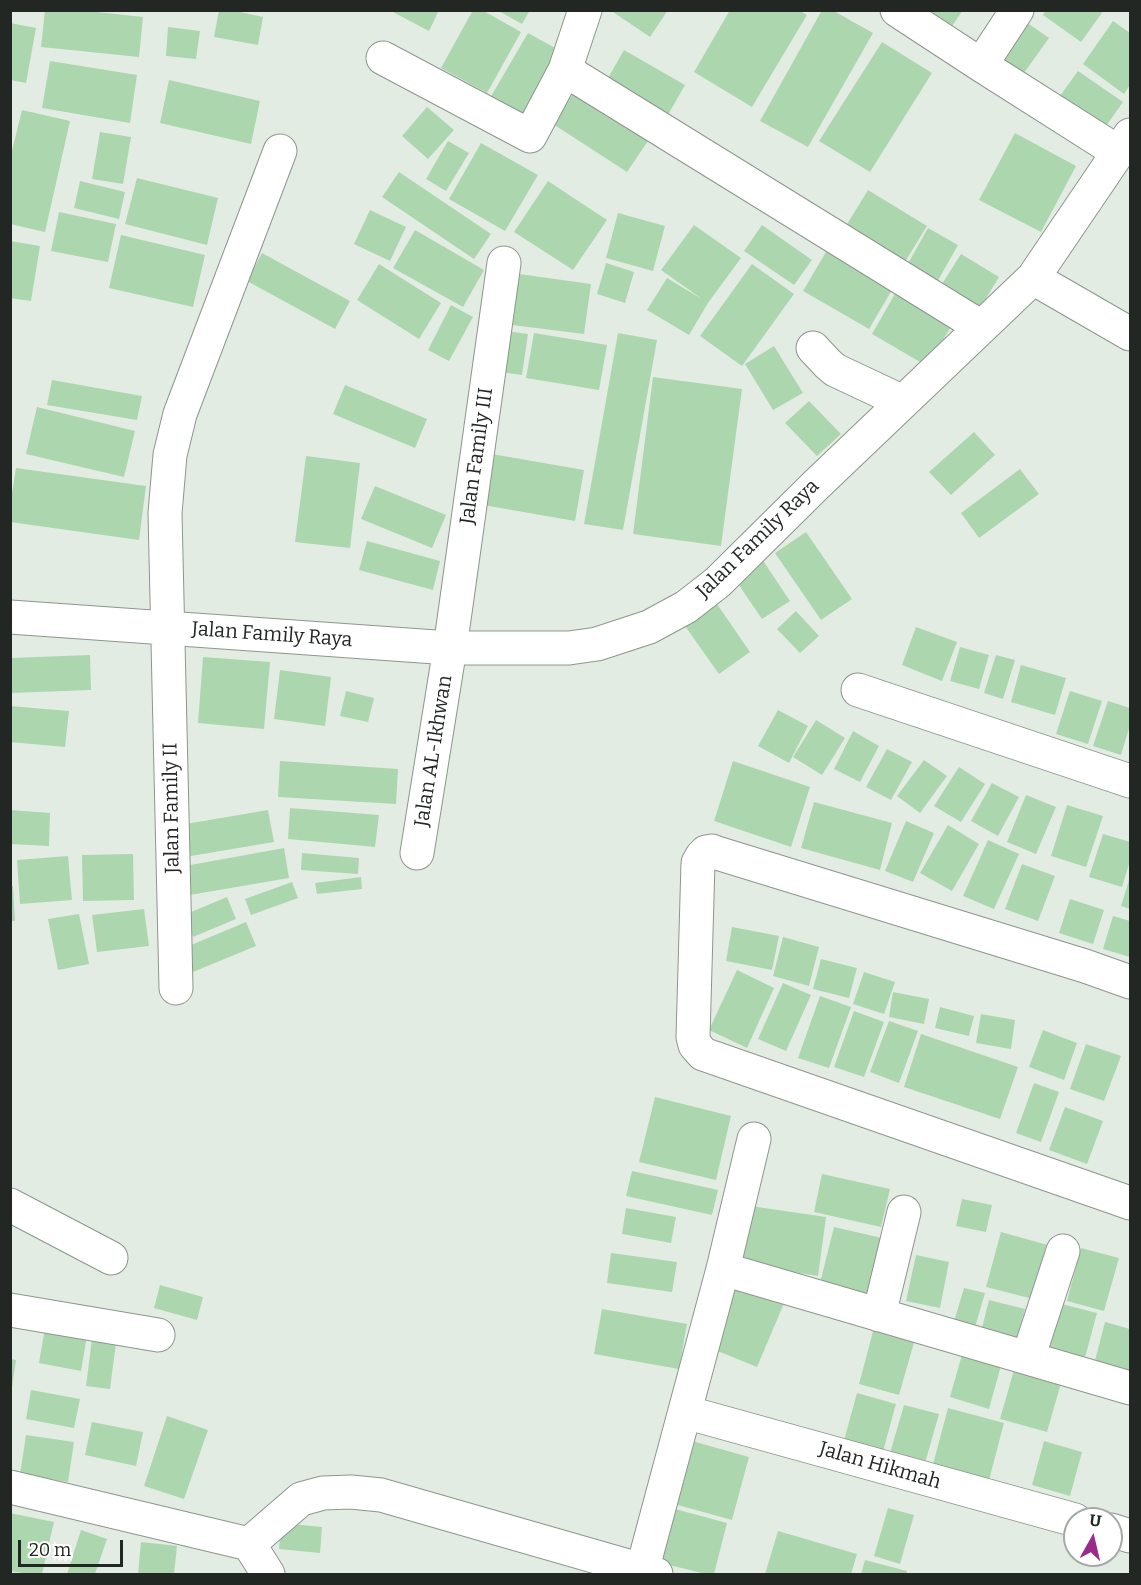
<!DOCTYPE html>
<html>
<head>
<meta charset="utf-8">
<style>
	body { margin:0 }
	#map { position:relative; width:1141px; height:1585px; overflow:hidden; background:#e3ece3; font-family:Bitter,serif }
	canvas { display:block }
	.frame { position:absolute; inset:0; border:12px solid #232724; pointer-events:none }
	.north { position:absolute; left:1063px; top:1507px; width:60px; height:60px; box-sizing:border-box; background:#fff; border:2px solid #a7a9a7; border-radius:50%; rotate:8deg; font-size:16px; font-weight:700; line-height:24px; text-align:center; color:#232724 }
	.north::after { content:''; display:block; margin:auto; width:21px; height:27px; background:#9a2b8a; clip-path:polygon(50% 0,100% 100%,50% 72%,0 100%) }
	.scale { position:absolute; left:18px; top:1540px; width:105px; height:27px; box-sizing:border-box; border:3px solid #232724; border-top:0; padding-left:8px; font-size:18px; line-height:21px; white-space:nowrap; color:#232724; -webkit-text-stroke:4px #fff; paint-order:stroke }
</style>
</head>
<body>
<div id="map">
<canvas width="1141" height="1585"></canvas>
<div class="frame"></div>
<div class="north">U</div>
<div class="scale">20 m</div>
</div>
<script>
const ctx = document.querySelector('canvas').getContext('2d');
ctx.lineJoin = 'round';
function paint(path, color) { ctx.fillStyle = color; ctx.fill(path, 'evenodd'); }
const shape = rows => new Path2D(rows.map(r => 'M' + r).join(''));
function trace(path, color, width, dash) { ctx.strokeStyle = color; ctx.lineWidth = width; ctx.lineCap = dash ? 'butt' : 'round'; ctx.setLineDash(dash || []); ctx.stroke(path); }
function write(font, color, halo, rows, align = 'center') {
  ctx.font = font + ' Bitter,serif'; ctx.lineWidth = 5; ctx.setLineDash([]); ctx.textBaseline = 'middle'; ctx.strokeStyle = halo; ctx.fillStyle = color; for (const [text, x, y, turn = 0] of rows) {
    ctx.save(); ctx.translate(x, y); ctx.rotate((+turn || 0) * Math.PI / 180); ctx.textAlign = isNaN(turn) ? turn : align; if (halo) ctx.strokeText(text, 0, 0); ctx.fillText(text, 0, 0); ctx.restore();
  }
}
paint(shape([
	[45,10,79,10,143,17,139,57,41,47],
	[219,10,231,10,263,17,258,45,214,37],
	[389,10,439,10,429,31],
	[473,10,482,10,521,32,487,93,441,68],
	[497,10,530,10,522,24],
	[610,10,668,10,650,37],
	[730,10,799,10,807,15,752,107,694,72],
	[822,10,832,10,873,33,808,147,760,121],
	[929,10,963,10,952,26],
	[1046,10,1104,10,1081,42,1043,15],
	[1113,21,1130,33,1130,85,1124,94,1083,64],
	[1026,22,1049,38,1019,80,996,64],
	[10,23,36,28,26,83,10,80],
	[168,27,200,31,196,59,166,56],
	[528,33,566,54,528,120,490,98],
	[882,42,932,73,870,172,819,141],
	[624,50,685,85,665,120,604,85],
	[50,61,137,75,130,123,42,108],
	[1078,71,1123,102,1099,136,1054,104],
	[169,80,260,101,251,144,160,123],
	[580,83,654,132,627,172,553,124],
	[427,107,454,130,428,159,402,136],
	[22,110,70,121,45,232,10,224,10,159],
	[100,132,131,137,123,184,92,179],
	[1015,133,1076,166,1041,232,979,200],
	[448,141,469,153,446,191,426,179],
	[481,143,538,175,505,231,449,199],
	[399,172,491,234,474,259,382,197],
	[137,178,218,198,207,245,125,224],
	[80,181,125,192,119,219,74,208],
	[548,181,607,220,573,270,514,232],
	[868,190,927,226,900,270,841,234],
	[370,210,406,227,390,261,354,244],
	[59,212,116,224,108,262,51,251],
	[618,213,665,226,653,271,606,258],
	[694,225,741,258,708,303,689,335,647,310,667,278,702,299,661,270],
	[762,225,812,260,794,285,744,251],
	[928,228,958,245,932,291,902,274],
	[415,230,484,270,463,307,393,268],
	[121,235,205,255,193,307,109,288],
	[833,240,899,278,869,329,803,291],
	[10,241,40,246,31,301,10,298],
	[262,253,350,301,335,329,247,281],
	[961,254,999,277,974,318,935,295],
	[606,263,634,272,625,303,597,294],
	[379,264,441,303,419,339,357,300],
	[752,264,794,294,742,366,700,336],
	[519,274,591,284,584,334,512,325],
	[896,292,952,325,927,366,872,334],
	[451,305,473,317,449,361,428,350],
	[506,331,528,334,522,375,500,372],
	[534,333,607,345,599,390,526,378],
	[618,333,657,340,623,530,584,524],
	[774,346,803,393,773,410,745,364],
	[653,377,742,389,721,546,633,534],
	[52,380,142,396,137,420,47,405],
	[345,385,427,419,415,448,333,414],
	[809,401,841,434,817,456,785,423],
	[37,407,135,431,124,477,26,454],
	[974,432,995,455,951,495,929,472],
	[492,454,584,470,575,521,483,505],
	[306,456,360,463,350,548,295,542],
	[16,468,146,486,139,540,10,522,10,506],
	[1020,469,1039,494,979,538,961,513],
	[375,486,446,515,432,548,361,519],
	[806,532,852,599,821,620,775,553],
	[367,541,440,561,433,590,359,570],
	[760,556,790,601,762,619,732,575],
	[717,604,750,652,719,674,685,626],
	[796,611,819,636,800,653,777,629],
	[916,627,957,642,942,681,902,665],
	[960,647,989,655,979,689,950,681],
	[90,655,91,690,10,693,10,658],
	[996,655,1015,660,1003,699,984,693],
	[203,657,270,662,264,729,198,723],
	[1021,665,1066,678,1055,715,1011,702],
	[280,670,331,677,325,726,274,719],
	[346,691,374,698,368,722,340,716],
	[1070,691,1102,701,1088,744,1056,734],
	[1108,701,1130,708,1130,725,1121,755,1093,746],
	[10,706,69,711,65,747,10,742],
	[778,710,808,726,789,763,758,746],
	[816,720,845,738,822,775,793,757],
	[853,731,879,746,860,782,834,769],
	[887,749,912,762,891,800,866,787],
	[924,760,947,776,920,813,897,796],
	[280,761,398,769,396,804,278,797],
	[733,761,810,787,791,847,714,821],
	[959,767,985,784,961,822,934,806],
	[992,783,1019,797,998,836,971,821],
	[1026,795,1056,807,1036,854,1007,842],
	[814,802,892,823,880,870,801,848],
	[1067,805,1103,816,1086,867,1051,856],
	[290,808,379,815,375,847,288,839],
	[10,810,50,813,49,846,10,844],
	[268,810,274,842,185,857,180,825],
	[906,821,934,833,913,882,885,871],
	[948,825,979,844,952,891,920,873],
	[1103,834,1130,842,1130,861,1122,887,1089,877],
	[988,840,1019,854,994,909,963,896],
	[284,848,289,878,190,895,185,866],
	[302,853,359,858,358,874,301,870],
	[133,854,134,900,83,901,82,855],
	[68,856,72,900,20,904,17,860],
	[1022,864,1055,876,1038,921,1005,909],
	[361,877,362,889,317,894,315,883],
	[1130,877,1130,909,1121,906],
	[292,882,298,898,251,915,245,899],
	[10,886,13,886,15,921,10,921],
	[227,897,236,919,193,937,184,915],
	[1070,899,1104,910,1093,944,1059,933],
	[144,909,149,946,97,952,92,915],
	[79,914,89,964,58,970,48,919],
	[1113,916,1130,921,1130,957,1103,949],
	[246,922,256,946,193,972,184,948],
	[732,927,779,936,772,970,726,961],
	[783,937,819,947,809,986,773,976],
	[821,959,857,968,849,998,813,989],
	[737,970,774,988,747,1048,709,1030],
	[864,972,895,982,884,1014,853,1004],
	[783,983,811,995,786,1051,758,1039],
	[893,992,929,999,924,1024,889,1017],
	[820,996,851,1007,829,1068,798,1058],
	[940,1007,974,1016,969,1036,935,1028],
	[854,1011,884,1022,864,1077,834,1067],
	[981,1014,1015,1020,1011,1049,976,1043],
	[889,1021,918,1031,899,1083,870,1072],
	[1043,1030,1077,1043,1064,1080,1029,1067],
	[921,1034,1018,1067,1000,1119,904,1087],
	[1086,1044,1121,1056,1104,1101,1070,1089],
	[1034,1083,1059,1092,1041,1142,1016,1133],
	[655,1097,731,1116,716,1180,639,1162],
	[1065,1107,1103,1121,1087,1164,1049,1150],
	[632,1171,718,1190,712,1215,626,1196],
	[822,1174,890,1189,881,1227,814,1212],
	[962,1199,992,1205,986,1232,956,1226],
	[744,1205,826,1217,818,1276,736,1263],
	[626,1208,676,1217,671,1243,622,1234],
	[834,1227,882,1238,868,1299,819,1287],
	[1001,1232,1048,1245,1033,1299,986,1287],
	[1081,1248,1119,1258,1104,1311,1067,1301],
	[611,1253,677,1262,672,1292,607,1283],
	[916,1255,949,1262,940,1308,906,1301],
	[737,1282,785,1301,757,1367,710,1348],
	[160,1285,203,1297,197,1320,154,1308],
	[964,1288,985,1293,973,1334,952,1328],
	[989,1300,1025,1309,1015,1346,980,1336],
	[1058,1303,1097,1313,1083,1365,1045,1354],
	[602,1309,687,1324,679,1369,594,1354],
	[1105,1322,1130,1329,1130,1375,1093,1368],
	[45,1328,87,1336,81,1371,39,1363],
	[874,1328,915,1339,899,1395,859,1384],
	[92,1339,116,1343,110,1389,86,1386],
	[963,1351,1002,1362,989,1409,950,1397],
	[10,1359,16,1360,12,1387,10,1387],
	[1014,1370,1061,1383,1047,1432,1000,1419],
	[31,1390,80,1399,74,1428,26,1419],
	[857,1393,896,1404,882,1455,843,1444],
	[904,1405,939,1414,925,1463,890,1453],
	[948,1408,1004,1423,988,1484,932,1468],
	[167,1416,208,1430,184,1499,144,1486],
	[92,1422,143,1432,136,1466,85,1455],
	[26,1435,74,1442,68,1482,20,1474],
	[692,1441,749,1457,732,1520,674,1504],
	[1044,1441,1082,1452,1070,1496,1032,1485],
	[888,1508,914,1515,900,1564,874,1556],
	[675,1509,727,1523,714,1574,706,1574,661,1563],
	[10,1513,54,1522,42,1574,29,1574,10,1571],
	[281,1523,322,1527,320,1553,279,1549],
	[81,1530,107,1539,95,1574,67,1574],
	[778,1531,857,1554,851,1574,765,1574],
	[141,1542,177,1546,174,1574,138,1574],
	[865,1560,907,1571,906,1574,861,1574]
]), '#acd7ae');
const minor = shape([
	[897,10,981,65,1118,152],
	[383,58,530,136,565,70,585,10],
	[981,65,1017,10],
	[565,70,981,327],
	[1033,278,1130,334],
	[813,348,828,364,835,370,903,402],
	[10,617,450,648,569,648,597,644,649,627,686,607,718,582,816,485,1033,278,1130,135],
	[858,690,1130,781],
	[417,853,450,648,504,263],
	[1130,982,1085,966,717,853,712,851,706,852,702,856,698,863,693,1037,695,1045,703,1054,1130,1203],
	[176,988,165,513,170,455,180,414,280,151],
	[10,1205,111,1258],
	[723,1269,1130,1388],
	[10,1310,158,1335],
	[879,1315,904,1212],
	[1028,1358,1063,1251],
	[685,1412,1075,1520],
	[10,1487,249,1544,301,1499,323,1493,351,1492,381,1495,656,1574],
	[1111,1530,1130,1536],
	[249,1544,268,1574],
	[642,1571,723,1269,754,1139]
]);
trace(minor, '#8d968d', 35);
trace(minor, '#fff', 33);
write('20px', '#232724', '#fff', [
	["Jalan Family III",477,456,-82],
	["Jalan Family Raya",758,539,-44],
	["Jalan Family Raya",272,635,4],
	["Jalan AL-Ikhwan",434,751,-81],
	["Jalan Family II",172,808,-91],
	["Jalan Hikmah",880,1466,16]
]);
</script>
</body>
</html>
